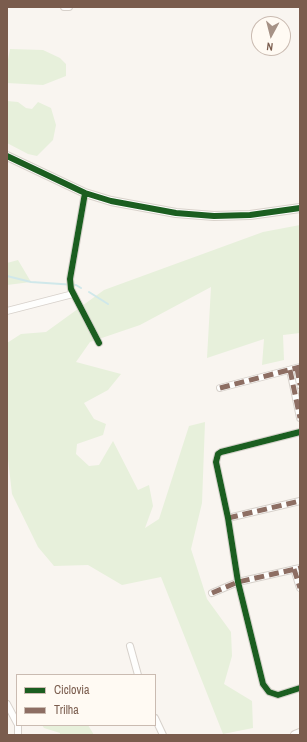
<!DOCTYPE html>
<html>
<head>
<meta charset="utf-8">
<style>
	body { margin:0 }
	#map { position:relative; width:307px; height:742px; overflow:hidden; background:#f9f5f0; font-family:"Archivo Narrow",sans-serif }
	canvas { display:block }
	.frame { position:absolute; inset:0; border:8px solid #7a5c4d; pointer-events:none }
	.legend { position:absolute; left:16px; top:674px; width:140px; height:52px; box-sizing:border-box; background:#fffaf3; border:1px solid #cabbb1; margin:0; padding:5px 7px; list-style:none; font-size:12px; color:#7a5c4d }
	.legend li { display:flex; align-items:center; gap:8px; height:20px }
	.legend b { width:20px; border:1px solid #cabbb1 }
	.north { position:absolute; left:251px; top:16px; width:40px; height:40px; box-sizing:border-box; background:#fffaf3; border:1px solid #cabbb1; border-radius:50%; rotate:187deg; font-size:11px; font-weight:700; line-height:16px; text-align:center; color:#7a5c4d }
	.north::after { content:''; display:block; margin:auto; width:14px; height:18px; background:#a69286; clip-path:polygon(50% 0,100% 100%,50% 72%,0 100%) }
</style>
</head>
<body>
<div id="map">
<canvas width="307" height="742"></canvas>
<div class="frame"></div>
<ul class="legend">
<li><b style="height:5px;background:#1b5e20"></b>Ciclovia</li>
<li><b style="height:5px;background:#8d6e63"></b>Trilha</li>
</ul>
<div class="north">N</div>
</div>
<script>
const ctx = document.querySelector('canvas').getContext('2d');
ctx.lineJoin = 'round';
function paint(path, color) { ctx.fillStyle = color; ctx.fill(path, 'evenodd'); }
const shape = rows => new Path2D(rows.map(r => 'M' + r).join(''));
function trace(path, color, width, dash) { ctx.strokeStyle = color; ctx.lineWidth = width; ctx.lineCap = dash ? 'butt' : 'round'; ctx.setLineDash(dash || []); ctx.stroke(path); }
paint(shape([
	[10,49,43,50,60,58,66,64,66,76,43,85,7,83,7,65],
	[7,101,18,102,26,108,32,109,38,102,51,108,56,125,53,140,37,156,28,154,7,143],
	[300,225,300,333,283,335,284,360,262,365,264,339,207,358,211,287,140,325,90,342,76,362,121,374,108,390,84,403,94,419,106,424,103,435,77,444,76,454,89,466,99,465,113,441,138,490,149,485,153,506,145,528,159,519,189,426,205,422,202,503,191,549,207,599,231,632,232,656,224,684,252,701,253,728,223,734,161,577,122,585,88,565,54,566,38,547,12,494,7,450,7,343,21,334,46,332,104,290,263,232],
	[18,260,31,282,7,285,7,263],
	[42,725,88,725,94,735,60,735,60,733,44,728]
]), '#e7f0db');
trace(shape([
	[7,276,31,282,76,285,81,288],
	[89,292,108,304]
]), '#d0e8ea', 2);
const street = shape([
	[64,7,69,7],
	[85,193,70,279,71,289,99,343],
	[7,311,73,294],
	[297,368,300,385],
	[290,370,300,418],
	[220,388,300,367],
	[300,432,221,452,218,454,216,462,228,518,238,582,263,684,269,692,278,695,300,688],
	[228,518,300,501],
	[294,569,300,588],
	[212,593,238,582,300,568],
	[130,646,138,675],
	[7,704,17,723],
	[155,718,163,735],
	[18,725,18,735]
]);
const secondary = shape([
	[7,156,85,193,111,201,176,213,214,216,250,215,300,208],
	[295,735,300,733]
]);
trace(street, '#d7d1cb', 8);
trace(secondary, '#d9d2cb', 10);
trace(street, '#fefefd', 6);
trace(secondary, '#fefefd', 8);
trace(shape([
	[297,368,300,385],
	[290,370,300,418],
	[220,388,300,367],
	[228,518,300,501],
	[294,569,300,588],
	[212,593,238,582,300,568]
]), '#8d6e63', 5, [10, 5]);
trace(shape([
	[7,156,85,193,111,201,176,213,214,216,250,215,300,208],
	[85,193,70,279,71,289,99,343],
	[300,432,221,452,218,454,216,462,228,518,238,582,263,684,269,692,278,695,300,688]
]), '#1b5e20', 6);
</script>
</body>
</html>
